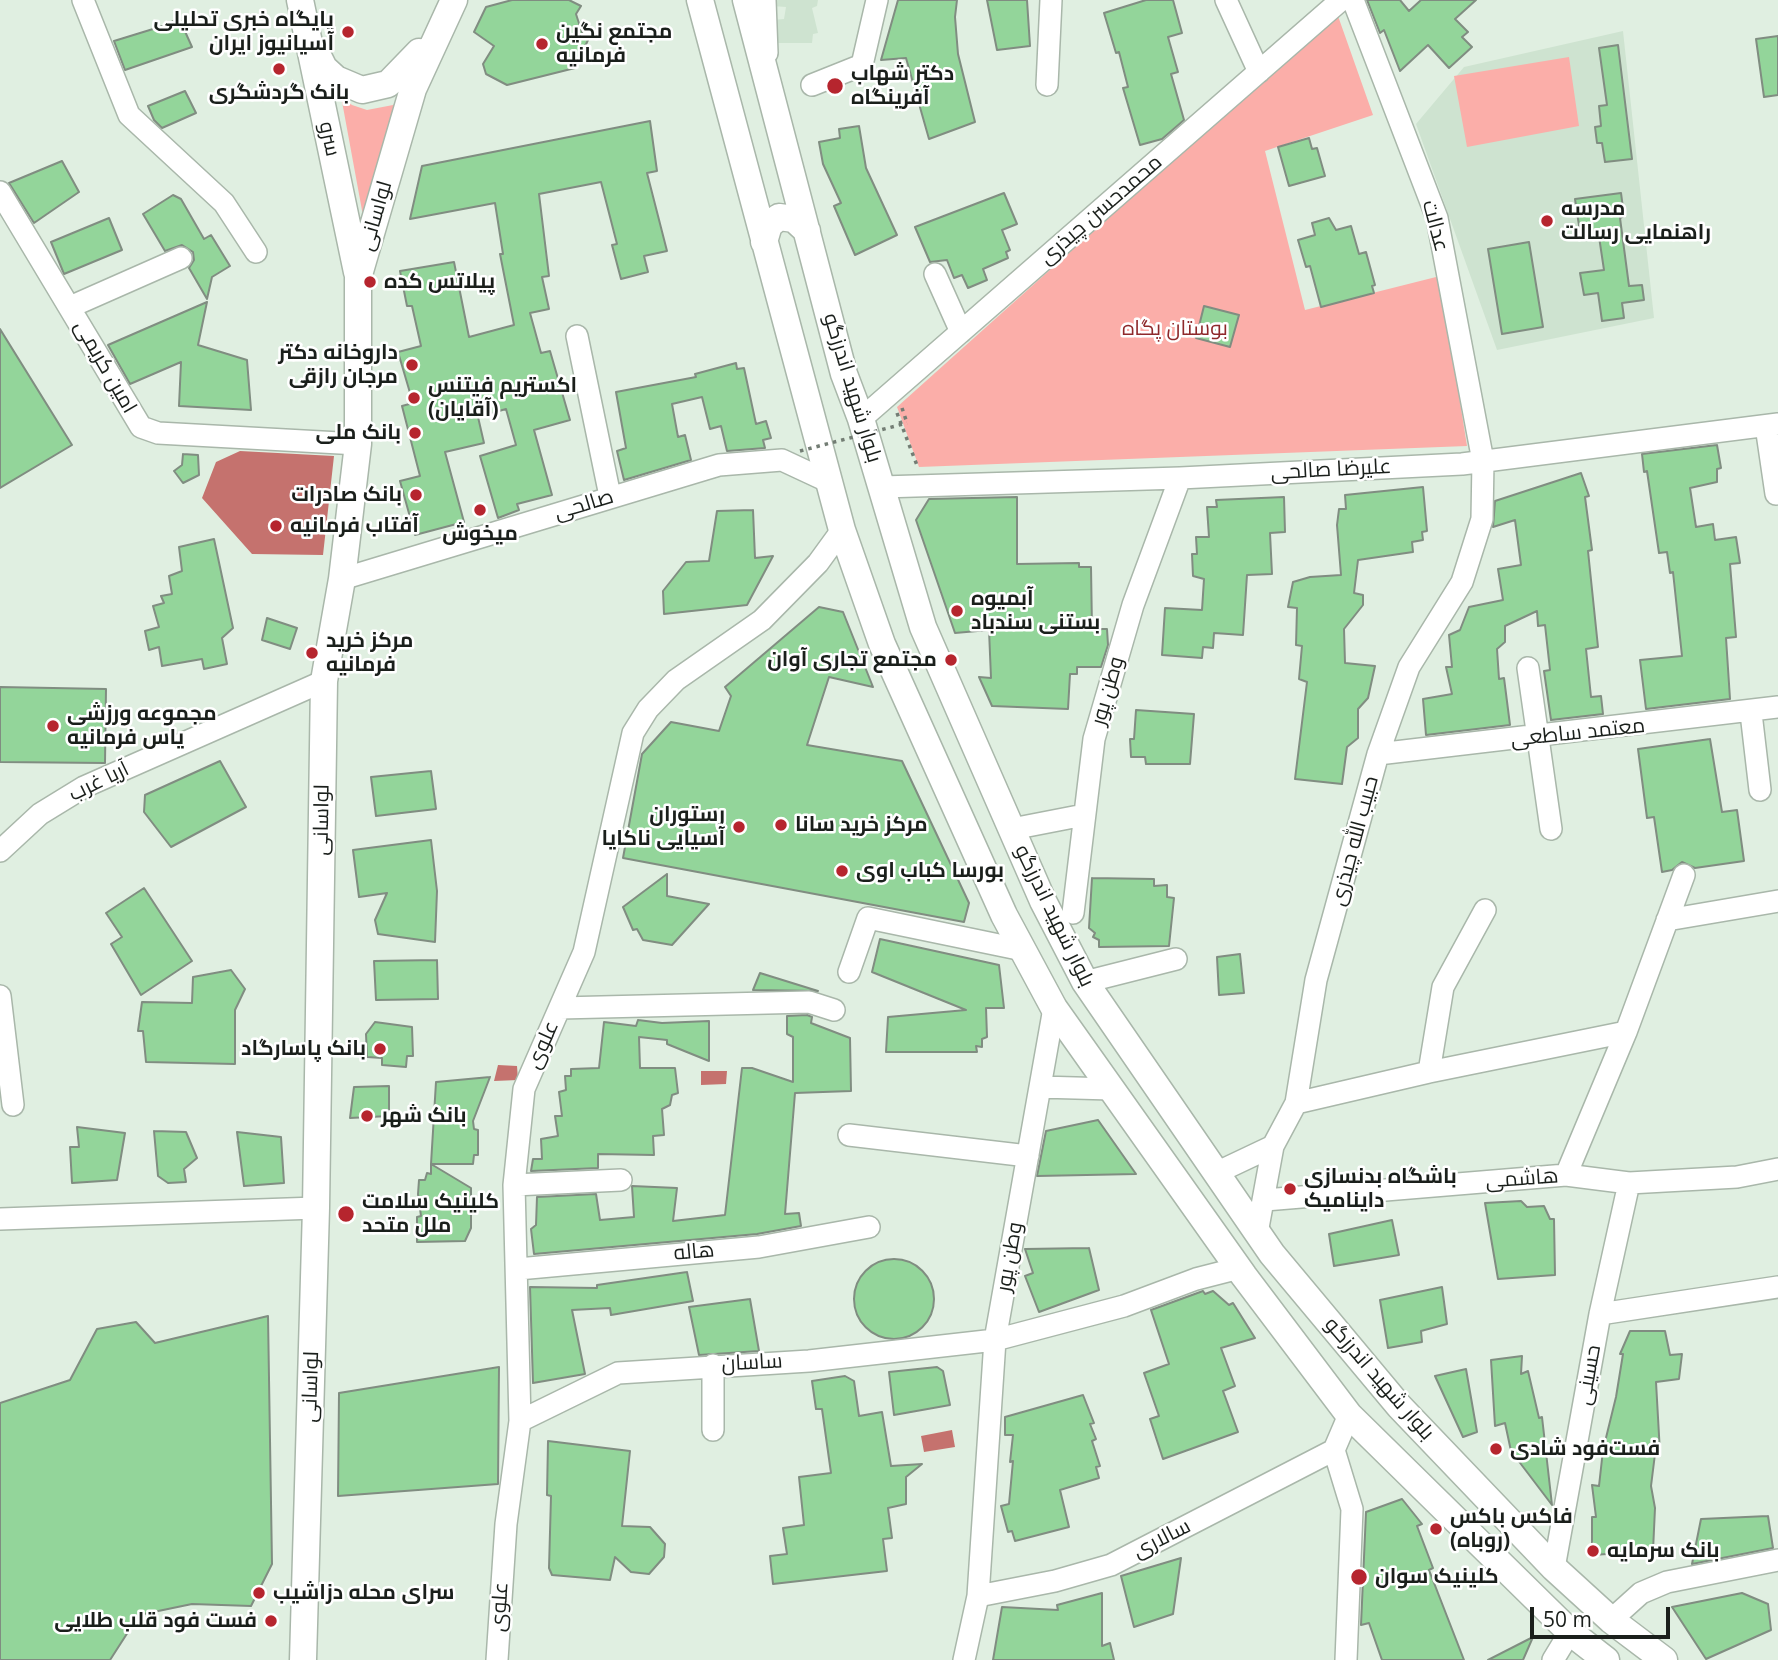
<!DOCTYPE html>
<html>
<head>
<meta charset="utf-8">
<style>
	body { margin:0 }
	#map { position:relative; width:1778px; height:1660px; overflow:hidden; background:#e0efe1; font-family:"Open Sans",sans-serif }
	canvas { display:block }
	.scale { position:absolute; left:1530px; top:1607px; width:140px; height:32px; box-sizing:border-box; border:4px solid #1a1f1b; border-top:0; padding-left:9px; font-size:21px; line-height:24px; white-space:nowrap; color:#1a1f1b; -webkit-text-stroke:5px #fff; paint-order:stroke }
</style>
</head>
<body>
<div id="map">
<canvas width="1778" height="1660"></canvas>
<div class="scale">50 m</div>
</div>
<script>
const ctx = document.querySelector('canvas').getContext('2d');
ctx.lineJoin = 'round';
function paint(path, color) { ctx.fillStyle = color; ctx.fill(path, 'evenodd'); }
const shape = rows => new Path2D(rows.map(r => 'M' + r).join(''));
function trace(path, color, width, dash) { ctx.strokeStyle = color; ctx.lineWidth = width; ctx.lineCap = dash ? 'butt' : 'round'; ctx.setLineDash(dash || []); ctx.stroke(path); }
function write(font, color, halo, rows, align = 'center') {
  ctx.font = font + ' "Open Sans",Cairo,sans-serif'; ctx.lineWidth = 5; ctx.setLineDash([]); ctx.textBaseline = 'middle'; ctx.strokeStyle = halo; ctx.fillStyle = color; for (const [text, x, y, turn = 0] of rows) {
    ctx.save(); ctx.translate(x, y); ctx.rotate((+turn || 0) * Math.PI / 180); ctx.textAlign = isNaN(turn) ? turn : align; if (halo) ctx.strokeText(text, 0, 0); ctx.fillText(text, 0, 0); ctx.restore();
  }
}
paint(shape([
	[772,0,818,0,817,6,812,8,818,33,813,34,812,43,773,43,773,20,784,19,786,7,772,6],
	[1623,31,1654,318,1497,350,1416,124,1464,67]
]), '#cee3d0');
paint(shape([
	[1338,16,1373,115,1265,151,1305,310,1440,276,1467,446,919,467,897,407,1235,104],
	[1569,57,1579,126,1467,147,1454,76],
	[341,96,352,105,367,110,393,105,405,96,368,243]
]), '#fbaea9');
paint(shape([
	[240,451,334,456,323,555,252,554,202,498,216,462],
	[498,1065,517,1066,518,1080,494,1081],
	[701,1071,727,1071,726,1084,701,1085],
	[952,1430,955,1447,924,1452,921,1436]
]), '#c5726e');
const building = shape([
	[512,0,569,0,581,6,576,14,583,36,588,40,575,68,507,85,486,74,483,64,494,46,474,32,486,7,512,0],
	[898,0,957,0,955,17,958,54,975,122,929,139,906,58,881,60,898,0],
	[987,0,1027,0,1030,46,997,50,987,0],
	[1146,0,1173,0,1182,33,1168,37,1178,72,1171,74,1184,120,1162,139,1140,145,1123,88,1128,87,1119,52,1116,53,1104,13,1146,0],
	[1367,0,1400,0,1409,11,1421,0,1476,0,1455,19,1468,32,1462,37,1472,47,1449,68,1428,45,1400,71,1384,30,1380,33,1367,0],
	[179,18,192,47,125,70,114,41,166,25,179,18],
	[1778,36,1778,95,1764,97,1756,39,1778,36],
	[1618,45,1632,159,1605,162,1602,143,1597,143,1595,127,1601,126,1599,106,1607,105,1599,48,1618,45],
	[185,91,196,113,162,128,154,120,148,106,185,91],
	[650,121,657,171,647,173,667,251,644,256,648,272,621,279,612,245,617,244,601,182,539,194,549,276,542,277,549,309,530,313,541,353,550,351,570,420,534,430,552,495,517,504,519,510,498,518,480,456,516,445,506,409,478,417,484,443,445,452,464,522,415,535,400,481,420,476,402,406,413,403,398,352,421,346,412,306,407,306,400,271,454,262,469,337,514,325,500,254,503,254,495,203,410,219,422,166,650,121],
	[859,126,866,168,897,235,855,255,834,206,841,203,823,164,819,142,840,138,839,129,859,126],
	[1309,138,1312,149,1317,148,1325,176,1289,186,1278,147,1309,138],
	[62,161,79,192,34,223,9,183,62,161],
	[1004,193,1017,224,1002,230,1010,250,1006,252,1008,258,983,269,987,280,968,288,962,275,954,278,947,260,930,262,915,227,1004,193],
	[1621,193,1624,216,1620,218,1629,286,1642,285,1644,300,1622,303,1624,318,1602,321,1598,293,1584,295,1580,273,1604,270,1598,230,1580,232,1575,199,1621,193],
	[173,195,181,199,204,239,211,235,230,266,212,277,207,299,189,268,194,260,193,252,182,245,165,251,143,214,173,195],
	[109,218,122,250,64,274,51,242,109,218],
	[1329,218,1336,230,1351,226,1359,254,1366,252,1375,285,1372,286,1374,293,1321,307,1310,266,1306,267,1298,240,1315,235,1312,223,1329,218],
	[1529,242,1543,327,1502,334,1488,249,1529,242],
	[207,302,198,345,247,360,251,410,179,406,181,362,130,384,108,345,207,302],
	[1204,306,1239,315,1230,347,1196,338,1204,306],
	[0,329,72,445,0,488,0,329],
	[736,363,737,369,744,368,756,424,766,421,771,438,763,440,765,448,727,451,721,426,710,429,702,397,672,404,678,437,685,435,691,460,624,480,617,451,626,448,616,392,696,377,695,374,736,363],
	[1717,445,1721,468,1717,469,1717,482,1690,488,1696,527,1713,524,1715,540,1736,537,1740,563,1730,564,1736,637,1726,638,1730,699,1646,709,1640,660,1682,656,1673,572,1670,573,1667,552,1659,553,1647,471,1644,472,1642,454,1717,445],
	[183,454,198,455,199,475,183,483,174,471,182,465,183,454],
	[1581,473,1589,496,1585,497,1592,550,1588,551,1598,647,1586,649,1591,697,1601,696,1603,714,1551,720,1544,671,1550,670,1545,625,1538,626,1537,611,1505,626,1505,642,1497,649,1499,679,1504,678,1510,725,1426,735,1423,699,1452,694,1446,667,1452,667,1449,635,1460,630,1469,607,1503,600,1498,569,1521,565,1515,520,1493,527,1495,501,1581,473],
	[1423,487,1427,531,1422,532,1423,540,1412,542,1413,552,1358,560,1354,593,1363,595,1363,605,1344,629,1345,663,1375,666,1368,698,1358,709,1358,738,1347,747,1342,784,1295,779,1307,682,1299,679,1302,646,1296,645,1297,608,1288,607,1293,582,1310,577,1341,575,1337,525,1339,509,1346,509,1345,495,1423,487],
	[1017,497,1017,564,1079,563,1079,567,1091,567,1092,629,1107,629,1108,645,1101,667,1077,667,1077,674,1070,674,1068,709,992,706,979,677,991,678,989,630,955,633,916,520,929,499,1017,497],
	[1284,497,1285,532,1270,533,1272,574,1247,575,1243,635,1214,633,1213,648,1203,647,1202,658,1162,655,1165,608,1202,610,1204,579,1193,576,1192,554,1197,554,1196,537,1209,537,1207,507,1217,507,1216,500,1284,497],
	[753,510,755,558,773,556,747,605,664,614,663,591,686,562,709,561,717,511,753,510],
	[214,539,233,628,222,638,227,664,204,669,202,659,162,666,159,647,149,650,145,631,159,627,153,606,164,603,161,596,172,594,169,576,182,571,179,547,214,539],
	[819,607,843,612,873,687,829,677,807,745,902,761,969,903,964,922,623,858,642,754,671,722,719,731,731,696,725,687,819,607],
	[267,618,297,628,290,649,262,640,267,618],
	[0,687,106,689,105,763,0,762,0,687],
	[1136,710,1194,714,1190,764,1146,764,1145,757,1131,757,1130,739,1134,739,1136,710],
	[1710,739,1722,812,1737,810,1744,861,1695,868,1682,862,1672,870,1662,872,1654,817,1647,818,1638,749,1710,739],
	[220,761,246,807,171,847,144,812,145,795,220,761],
	[431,771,436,809,376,816,371,777,431,771],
	[431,840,437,891,435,942,378,934,375,920,387,893,359,897,353,850,431,840],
	[667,874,667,896,709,904,672,945,643,940,637,929,633,930,623,907,667,874],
	[1092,878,1154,879,1154,886,1167,885,1167,897,1174,898,1169,946,1099,947,1099,940,1093,937,1095,933,1089,928,1092,878],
	[144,888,192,961,141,995,111,944,122,937,106,913,144,888],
	[880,939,999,965,1004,1008,986,1008,987,1037,982,1039,982,1047,976,1046,977,1052,886,1052,888,1017,966,1010,872,972,880,939],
	[1240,954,1244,993,1219,995,1217,957,1240,954],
	[437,960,438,999,376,1000,374,961,437,960],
	[231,970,245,989,235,1010,235,1064,146,1062,143,1031,138,1031,142,1002,192,1003,193,977,231,970],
	[760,973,818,991,753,990,760,973],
	[807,1015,812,1017,811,1023,850,1038,851,1091,795,1093,785,1214,799,1213,801,1226,757,1234,534,1254,531,1229,536,1225,537,1197,596,1194,600,1220,634,1217,632,1186,677,1188,673,1221,725,1215,742,1068,752,1068,793,1082,793,1037,787,1034,787,1016,807,1015],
	[638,1020,662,1023,709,1021,709,1061,667,1044,667,1040,639,1037,640,1068,675,1068,678,1093,672,1095,670,1105,662,1109,664,1135,653,1136,654,1155,598,1154,598,1168,531,1171,533,1159,542,1159,541,1139,558,1136,555,1116,562,1116,559,1092,566,1090,565,1076,571,1076,571,1069,599,1068,604,1022,636,1026,638,1020],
	[375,1022,412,1027,413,1056,407,1056,406,1067,382,1065,382,1058,367,1057,366,1034,375,1022],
	[490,1077,473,1121,474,1129,478,1130,478,1155,474,1155,473,1164,431,1164,436,1082,490,1077],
	[389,1086,389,1116,350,1118,354,1087,389,1086],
	[1098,1120,1136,1174,1037,1176,1046,1131,1098,1120],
	[77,1127,125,1133,117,1180,72,1183,70,1147,79,1147,77,1127],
	[154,1131,186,1132,197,1158,184,1169,186,1182,168,1183,158,1176,154,1131],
	[237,1132,281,1137,284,1183,244,1186,237,1132],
	[431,1164,471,1188,471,1228,465,1241,417,1242,417,1217,421,1216,418,1194,419,1180,425,1180,427,1173,431,1174,431,1164],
	[1521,1201,1527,1207,1544,1206,1550,1219,1554,1219,1555,1275,1498,1279,1485,1203,1521,1201],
	[1392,1220,1399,1255,1334,1266,1329,1234,1392,1220],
	[1089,1248,1099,1290,1039,1312,1025,1276,1033,1273,1025,1249,1089,1248],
	'854 1299a40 40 0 1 1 80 0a40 40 0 1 1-80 0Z',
	[687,1272,693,1301,611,1315,610,1308,572,1310,585,1374,533,1383,530,1287,597,1288,597,1285,687,1272],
	[1442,1287,1447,1324,1421,1331,1422,1342,1388,1348,1380,1300,1442,1287],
	[1203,1291,1205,1294,1213,1291,1229,1305,1233,1303,1255,1338,1221,1348,1235,1386,1223,1391,1238,1432,1163,1459,1150,1419,1159,1416,1144,1373,1169,1364,1151,1310,1203,1291],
	[750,1299,759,1351,699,1355,689,1307,750,1299],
	[268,1316,272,1564,251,1606,192,1604,139,1615,110,1660,0,1660,0,1403,70,1380,97,1329,136,1322,155,1343,268,1316],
	[1630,1331,1665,1331,1670,1355,1682,1354,1679,1379,1656,1382,1660,1453,1655,1454,1651,1486,1655,1508,1653,1551,1592,1555,1592,1517,1596,1517,1592,1485,1599,1486,1603,1450,1616,1397,1623,1354,1620,1354,1630,1331],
	[1522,1356,1521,1374,1528,1371,1539,1418,1542,1417,1552,1505,1511,1451,1505,1423,1495,1426,1491,1360,1522,1356],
	[499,1367,498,1484,338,1496,339,1393,499,1367],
	[937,1367,943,1371,950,1405,894,1415,889,1372,937,1367],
	[1466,1369,1477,1432,1463,1437,1435,1376,1466,1369],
	[845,1376,854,1381,859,1416,882,1412,891,1466,922,1464,906,1477,906,1504,888,1508,892,1538,883,1539,887,1571,773,1584,770,1556,787,1554,783,1528,804,1525,799,1477,831,1473,822,1409,816,1409,812,1381,845,1376],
	[1083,1395,1094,1423,1090,1424,1096,1439,1092,1441,1100,1466,1096,1467,1099,1478,1060,1490,1069,1527,1015,1541,1012,1531,1008,1532,1001,1506,1009,1504,1013,1461,1010,1462,1013,1435,1005,1435,1005,1417,1083,1395],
	[548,1441,630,1451,622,1526,650,1527,665,1544,664,1557,649,1574,631,1572,615,1557,610,1580,552,1575,549,1568,551,1496,547,1495,548,1441],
	[1402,1499,1422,1524,1417,1526,1433,1568,1429,1570,1464,1660,1382,1660,1369,1623,1361,1625,1366,1512,1402,1499],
	[1768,1516,1773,1548,1692,1564,1701,1519,1768,1516],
	[1181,1558,1173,1614,1134,1627,1121,1576,1181,1558],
	[1102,1593,1102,1646,1110,1643,1114,1660,993,1660,1002,1607,1058,1610,1057,1605,1102,1593],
	[1742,1593,1768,1604,1771,1630,1706,1659,1672,1607,1742,1593],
	[1533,1637,1523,1660,1488,1660,1533,1637]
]);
paint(building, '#93d59a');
trace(building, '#808d81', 2);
const minor = shape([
	[83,0,129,115,224,203,256,252],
	[765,0,767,53],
	[1226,0,1259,72],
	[812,85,862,65,877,0],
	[1047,85,1051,0],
	[0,192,141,427,158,433,358,444],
	[935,274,961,332],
	[70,307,181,258],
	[577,336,610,496],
	[861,419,1341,0],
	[1766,426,1776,494],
	[882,487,1180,478,1462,464,1778,424],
	[342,579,719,465,782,460,827,481],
	[1528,668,1551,829],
	[1751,713,1760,790],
	[1378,754,1778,707],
	[1012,829,1084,815],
	[0,851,40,814,84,787,324,681],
	[1073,913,1094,739,1133,605,1180,478],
	[1667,920,1778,901],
	[849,972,868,918,1023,950],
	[1085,982,1176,959],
	[0,996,13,1105],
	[560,1008,809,1002,834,1010],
	[1429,1072,1443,987,1485,910],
	[1040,1087,1111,1089],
	[1296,1103,1429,1072,1626,1032],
	[849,1135,1028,1156],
	[1216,1173,1273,1146],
	[1566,1175,1626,1032,1684,875],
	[514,1185,621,1180],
	[1265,1200,1566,1175,1629,1183,1737,1177,1778,1169],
	[0,1219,316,1208],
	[1257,1233,1273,1146,1296,1103,1316,980,1378,754,1409,667,1462,582,1482,519,1483,461,1437,218,1353,0],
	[518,1269,759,1247,869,1227],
	[1600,1314,1778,1287],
	[713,1365,713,1430],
	[520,1421,618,1373,809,1361,995,1340,1124,1306,1196,1279,1239,1268],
	[1334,1450,1352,1509,1346,1660],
	[1554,1568,1600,1314,1629,1183],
	[978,1596,1055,1581,1111,1565,1334,1450,1349,1415],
	[1611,1620,1641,1593,1667,1582,1778,1560],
	[497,1660,506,1524,520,1421,514,1185,524,1089,584,952,633,733,648,709,676,680,762,620,818,563,842,530],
	[964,1660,978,1596,995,1340,1054,1008],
	[1553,1660,1570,1632]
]);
const major = shape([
	[300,0,357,272],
	[700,0,842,530,882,644,1004,915,1054,1008,1244,1276,1349,1415,1570,1632,1606,1660],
	[746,0,844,374,861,419,923,627,1043,901,1085,982,1272,1254,1399,1406,1554,1568,1611,1620,1664,1660],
	[315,50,324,68,336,79,362,90,388,84,419,52],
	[764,242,769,225,779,217,794,219,807,231],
	[303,1660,316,1208,324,681,342,579,358,444,358,278,413,89,454,0]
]);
trace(minor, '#a9b7aa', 24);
trace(major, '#a9b7aa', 29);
trace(shape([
	[902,408,907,423],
	[897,413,918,468]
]), '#737d74', 3.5, [3.5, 5]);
trace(minor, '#fff', 21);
trace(major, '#fff', 26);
trace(shape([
	[800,451,907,423]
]), '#737d74', 3.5, [3.5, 5]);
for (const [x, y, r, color] of [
	[348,32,7,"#b6252e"],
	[542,44,7,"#b6252e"],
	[279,69,7,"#b6252e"],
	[835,86,9,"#b6252e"],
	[1547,221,7,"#b6252e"],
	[370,282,7,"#b6252e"],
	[412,365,7,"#b6252e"],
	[414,398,7,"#b6252e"],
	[415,433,7,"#b6252e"],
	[416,495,7,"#b6252e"],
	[480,510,7,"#b6252e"],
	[276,526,7,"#b6252e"],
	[957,611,7,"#b6252e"],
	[312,653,7,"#b6252e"],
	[951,660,7,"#b6252e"],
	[53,726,7,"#b6252e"],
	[781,825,7,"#b6252e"],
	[739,827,7,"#b6252e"],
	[842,871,7,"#b6252e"],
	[380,1049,7,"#b6252e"],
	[367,1116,7,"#b6252e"],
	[1290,1189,7,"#b6252e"],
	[346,1214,9,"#b6252e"],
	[1496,1449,7,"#b6252e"],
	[1436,1529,7,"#b6252e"],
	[1593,1551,7,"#b6252e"],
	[1359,1577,9,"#b6252e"],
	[259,1593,7,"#b6252e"],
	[271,1621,7,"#b6252e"]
]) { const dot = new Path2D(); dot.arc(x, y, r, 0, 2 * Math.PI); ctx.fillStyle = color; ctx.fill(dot); trace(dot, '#fff', 2.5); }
write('bold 21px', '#1a1f1b', '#fff', [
	["پایگاه خبری تحلیلی",334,20,"right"],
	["آسیانیوز ایران",334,44,"right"],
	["مجتمع نگین",556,32],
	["فرمانیه",556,56],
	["دکتر شهاب",851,74],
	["آفرینگاه",851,98],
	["بانک گردشگری",279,93,"center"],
	["مدرسه",1561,209],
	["راهنمایی رسالت",1561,233],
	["پیلاتس کده",384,282],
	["داروخانه دکتر",398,353,"right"],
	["مرجان رازقی",398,377,"right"],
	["اکستریم فیتنس",428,386],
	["(آقایان)",428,410],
	["بانک ملی",401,433,"right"],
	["بانک صادرات",402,495,"right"],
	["آفتاب فرمانیه",290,526],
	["میخوش",480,534,"center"],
	["آبمیوه",971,599],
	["بستنی سندباد",971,623],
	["مرکز خرید",326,641],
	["فرمانیه",326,665],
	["مجتمع تجاری آوان",937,660,"right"],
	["مجموعه ورزشی",67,714],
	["یاس فرمانیه",67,738],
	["رستوران",725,815,"right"],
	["آسیایی ناکایا",725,839,"right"],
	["مرکز خرید سانا",795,825],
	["بورسا کباب اوی",856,871],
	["بانک پاسارگاد",366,1049,"right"],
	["بانک شهر",381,1116],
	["باشگاه بدنسازی",1304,1177],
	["داینامیک",1304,1201],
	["کلینیک سلامت",362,1202],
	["ملل متحد",362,1226],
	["فست‌فود شادی",1510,1449],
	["فاکس باکس",1450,1517],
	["(روباه)",1450,1541],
	["بانک سرمایه",1607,1551],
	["کلینیک سوان",1375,1577],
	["سرای محله دزاشیب",273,1593],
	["فست فود قلب طلایی",257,1621,"right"]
], 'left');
write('21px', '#1a1f1b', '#fff', [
	["سرو",329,139,78],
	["محمدحسن چیذری",1101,210,-41],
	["لواسانی",376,216,-74],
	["عدالت",1435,226,75],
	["امین کریمی",105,367,60],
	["بلوار شهید اندرزگو",852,388,73],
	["علیرضا صالحی",1331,470,-3],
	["صالحی",584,505,-17],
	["وطن پور",1108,691,-74],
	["معتمد ساطعی",1578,733,-6],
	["آریا غرب",99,782,-26],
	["لواسانی",322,820,-89],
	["حبیب الله چیذری",1355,841,-75],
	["بلوار شهید اندرزگو",1054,916,64],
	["علوی",543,1045,-66],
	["هاشمی",1522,1179,-4],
	["هاله",694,1252,-5],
	["وطن پور",1010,1257,-80],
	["ساسان",752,1363,-3],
	["حسینی",1589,1375,-80],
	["بلوار شهید اندرزگو",1379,1379,49],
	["لواسانی",311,1387,-88],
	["سالاری",1162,1539,-27],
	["علوی",500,1607,-86]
]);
write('21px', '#8e292b', '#fff', [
	["بوستان پگاه",1175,329]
]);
</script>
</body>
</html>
